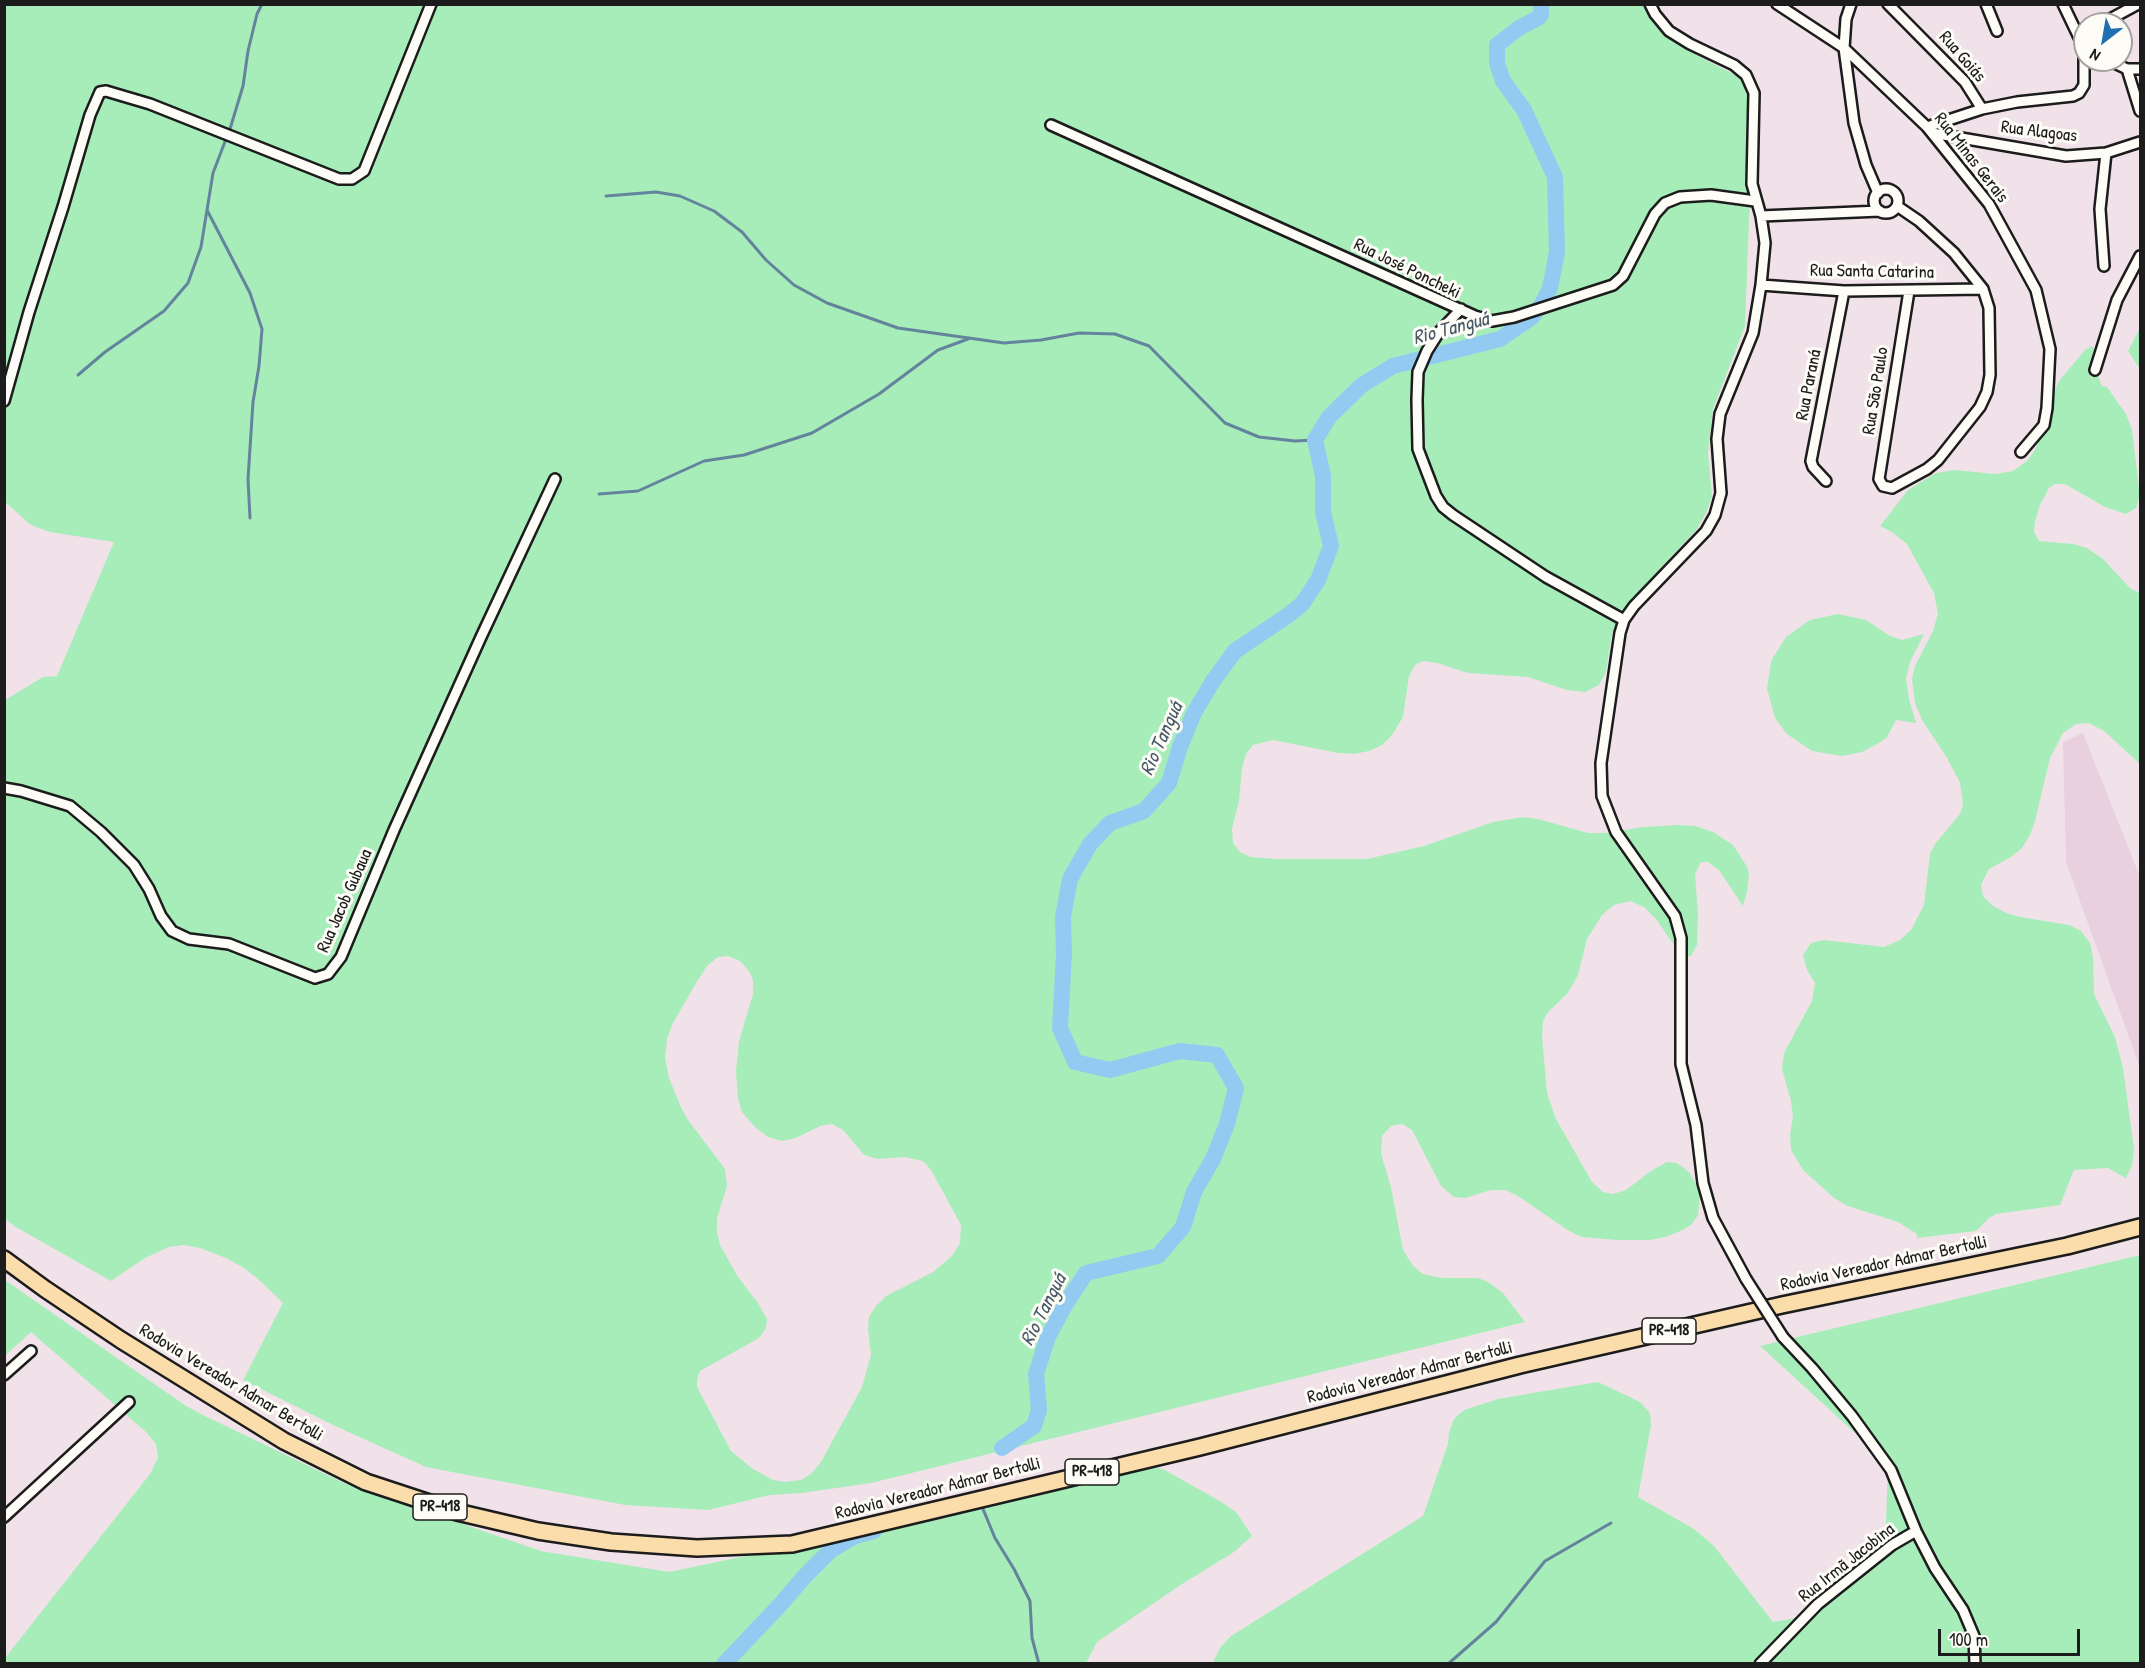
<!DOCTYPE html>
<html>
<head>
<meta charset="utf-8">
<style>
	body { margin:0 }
	#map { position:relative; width:2145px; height:1668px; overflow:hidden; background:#f1e2e9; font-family:"Patrick Hand",sans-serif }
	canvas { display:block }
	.frame { position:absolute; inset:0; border:6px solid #1c1c1c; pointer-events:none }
	.north { position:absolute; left:2073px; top:12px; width:60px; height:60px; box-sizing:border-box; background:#fdfcf7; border:2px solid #a3a29f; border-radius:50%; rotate:211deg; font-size:16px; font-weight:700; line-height:24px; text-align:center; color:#1c1c1c }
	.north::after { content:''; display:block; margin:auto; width:21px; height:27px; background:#1f6fb2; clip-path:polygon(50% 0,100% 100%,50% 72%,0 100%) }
	.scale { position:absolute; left:1938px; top:1629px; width:142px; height:27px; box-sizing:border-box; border:3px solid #1c1c1c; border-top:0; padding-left:8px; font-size:18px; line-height:21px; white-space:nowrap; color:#1c1c1c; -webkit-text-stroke:4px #fdfcf7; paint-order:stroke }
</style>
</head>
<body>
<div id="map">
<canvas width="2145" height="1668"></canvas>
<div class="frame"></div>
<div class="north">N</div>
<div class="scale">100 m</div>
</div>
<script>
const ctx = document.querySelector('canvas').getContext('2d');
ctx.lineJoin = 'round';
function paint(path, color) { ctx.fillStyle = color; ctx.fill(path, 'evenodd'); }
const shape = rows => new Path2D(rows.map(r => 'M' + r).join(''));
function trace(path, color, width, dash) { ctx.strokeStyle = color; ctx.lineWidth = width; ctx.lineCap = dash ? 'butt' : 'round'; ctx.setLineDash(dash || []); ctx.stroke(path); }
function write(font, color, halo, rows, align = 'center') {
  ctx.font = font + ' "Patrick Hand",sans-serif'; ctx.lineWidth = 6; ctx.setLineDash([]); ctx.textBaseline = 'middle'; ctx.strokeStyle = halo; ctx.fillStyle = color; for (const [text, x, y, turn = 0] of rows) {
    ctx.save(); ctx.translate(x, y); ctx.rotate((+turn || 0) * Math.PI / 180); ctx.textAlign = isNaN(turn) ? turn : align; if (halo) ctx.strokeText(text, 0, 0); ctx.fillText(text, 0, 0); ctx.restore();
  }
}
paint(shape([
	[2083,733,2140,877,2140,1068,2066,862,2063,742]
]), '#e8d0df');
paint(shape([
	[4,5,1650,5,1672,37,1683,48,1741,78,1749,89,1753,116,1745,326,1713,409,1708,452,1712,497,1706,513,1697,529,1636,595,1616,625,1612,634,1606,672,1599,685,1585,692,1567,690,1528,677,1468,673,1437,663,1424,661,1416,664,1409,676,1403,717,1392,735,1382,745,1369,751,1354,754,1338,753,1273,740,1253,745,1246,754,1242,768,1239,801,1232,829,1233,843,1240,852,1251,857,1276,859,1367,859,1424,846,1493,822,1523,817,1538,819,1588,833,1609,833,1642,827,1679,825,1695,826,1713,832,1733,845,1746,865,1749,873,1747,892,1743,906,1719,870,1708,862,1701,862,1695,874,1698,913,1697,945,1691,956,1687,957,1678,951,1656,919,1644,907,1630,901,1614,905,1602,915,1587,939,1578,975,1568,993,1548,1012,1543,1021,1542,1036,1547,1093,1556,1119,1592,1182,1603,1192,1613,1194,1626,1190,1651,1171,1667,1162,1677,1163,1690,1173,1700,1193,1698,1215,1692,1224,1683,1230,1665,1237,1650,1240,1616,1240,1582,1237,1569,1231,1518,1196,1505,1190,1491,1190,1465,1198,1454,1197,1441,1186,1412,1130,1402,1124,1391,1126,1382,1136,1381,1154,1391,1187,1403,1250,1413,1266,1423,1274,1442,1278,1478,1278,1488,1282,1503,1293,1525,1322,871,1483,802,1493,770,1495,708,1510,625,1505,426,1467,335,1426,243,1380,283,1303,257,1278,244,1268,226,1258,200,1248,184,1245,169,1247,145,1258,111,1281,14,1226,4,1218,5,700,43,677,57,676,114,542,50,532,31,525,5,502],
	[728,956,740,961,749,971,753,980,753,994,739,1041,736,1071,738,1099,742,1112,755,1127,768,1137,782,1141,796,1138,820,1126,832,1124,843,1130,864,1155,878,1159,905,1157,923,1161,931,1170,961,1225,960,1243,952,1256,933,1272,886,1296,876,1306,869,1317,868,1329,871,1355,862,1387,821,1462,812,1473,801,1480,785,1482,773,1480,753,1469,731,1451,697,1387,697,1379,700,1371,759,1338,766,1328,767,1319,758,1303,738,1277,720,1245,717,1232,717,1218,727,1186,725,1169,688,1120,681,1107,669,1078,665,1058,667,1039,672,1025,696,983,707,966,718,957],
	[2140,328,2140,369,2128,351],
	[2092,346,2097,352,2098,376,2102,386,2107,387,2126,414,2132,430,2140,496,2136,508,2126,514,2105,507,2065,484,2055,484,2049,488,2040,505,2035,521,2034,532,2039,541,2073,544,2087,548,2103,559,2131,589,2140,593,2140,764,2104,731,2089,723,2076,724,2063,733,2050,758,2035,821,2030,835,2022,848,2011,857,1989,869,1981,885,1983,896,1993,906,2006,913,2020,917,2069,925,2081,931,2090,943,2093,957,2094,994,2115,1037,2123,1068,2134,1149,2132,1165,2126,1178,2108,1168,2074,1170,2060,1205,1996,1214,1989,1218,1976,1231,1917,1238,1917,1234,1898,1222,1848,1206,1834,1198,1803,1170,1791,1150,1790,1135,1793,1117,1791,1101,1782,1069,1784,1053,1812,1001,1815,983,1807,970,1803,955,1811,943,1824,940,1884,947,1900,940,1911,930,1924,905,1930,854,1935,844,1960,814,1963,804,1960,783,1947,758,1922,720,1915,703,1912,679,1915,666,1933,631,1938,614,1934,593,1907,544,1892,532,1880,526,1908,490,1936,473,1955,470,1995,474,2013,471,2027,461,2035,450,2046,423,2052,396,2059,381,2085,350],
	[1838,614,1866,620,1890,636,1902,640,1924,634,1910,662,1906,678,1909,699,1916,723,1896,720,1887,737,1879,743,1862,752,1842,756,1812,751,1787,734,1775,718,1767,689,1771,661,1786,637,1810,620],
	[2140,1255,2140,1663,1212,1664,1220,1648,1231,1636,1423,1516,1448,1444,1449,1432,1454,1419,1464,1410,1498,1399,1598,1382,1640,1402,1650,1413,1651,1425,1638,1497,1694,1529,1714,1546,1773,1622,1807,1616,1877,1552,1884,1537,1886,1523,1888,1463,1760,1346],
	[5,1280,186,1406,205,1416,344,1483,541,1551,669,1572,1033,1496,1150,1467,1163,1469,1223,1503,1237,1513,1252,1536,1234,1552,1182,1584,1097,1642,1086,1663,5,1663,5,1658,150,1474,158,1458,156,1444,146,1432,31,1332,5,1356]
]), '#a7edb9');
trace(shape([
	[230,129,243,86,248,51,257,14,262,4],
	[606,196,656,192,680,196,714,211,742,232,766,260,794,285,827,303,898,328,1004,343,1041,340,1079,333,1115,334,1149,346,1225,423,1259,437,1295,441,1315,440],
	[207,210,250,293,262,329,259,366,253,402,248,479,250,518],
	[78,375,105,352,164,311,188,283,201,247,213,173,226,139],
	[599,494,638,491,704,461,744,455,812,433,879,394,938,350,968,339],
	[983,1509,995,1538,1014,1569,1030,1601,1032,1638,1039,1664],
	[1448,1664,1496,1622,1545,1561,1611,1523]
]), '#63849c', 3);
trace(shape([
	[1002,1448,1034,1426,1039,1410,1036,1374,1048,1337,1065,1305,1086,1273,1158,1256,1183,1227,1194,1192,1213,1159,1227,1124,1236,1088,1217,1055,1180,1051,1110,1070,1075,1062,1060,1028,1064,954,1063,917,1070,879,1090,844,1110,823,1144,811,1169,783,1180,747,1194,713,1213,681,1235,651,1290,614,1302,604,1318,580,1331,546,1323,512,1323,476,1315,440,1329,417,1362,385,1393,366,1500,339,1531,318,1542,304,1550,288,1557,252,1555,177,1524,110,1503,81,1497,63,1497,45,1519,28,1538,18,1541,15,1541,4],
	[724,1664,780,1605,804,1577,831,1550,855,1536,874,1531]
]), '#93caf2', 16);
const minor = shape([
	[1650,4,1655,14,1669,31,1690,44,1734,65,1746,75,1754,93,1752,184,1761,216,1765,243,1761,285,1753,333,1720,414,1717,439,1721,493,1715,515,1706,531,1634,606,1624,620,1620,633,1601,763,1602,796,1616,832,1675,916,1681,938,1681,1064,1696,1125,1703,1183,1713,1218,1746,1279],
	[1777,4,1844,48,1927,127,1989,204,2036,290,2050,349,2047,408,2044,425,2021,452],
	[1851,4,1846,19,1844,48,1854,123,1866,165,1878,193],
	[1888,4,1965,82,1982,109],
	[1986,4,1997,31],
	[2063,4,2085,50],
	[2101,24,2138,4],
	[2108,60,2127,69,2140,69],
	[2127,69,2140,111],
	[1051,125,1475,316,1492,321,1514,317,1613,285,1623,276,1655,214,1665,203,1680,197,1711,195,1755,201],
	[1927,127,1982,109,2017,102,2073,96,2079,93,2084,85,2084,49],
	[1932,133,2066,156,2106,153,2140,142],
	'1874 201a12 12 0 1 1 24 0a12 12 0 1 1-24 0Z',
	[1897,206,1919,221,1954,253,1983,289,1989,308,1990,375,1987,392,1980,407,1938,460,1927,469,1892,488,1883,486,1879,479,1909,291],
	[1761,216,1880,211],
	[2104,266,2100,209,2106,153],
	[1761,285,1844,291,1983,289],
	[1461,309,1439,332,1427,351,1418,372,1417,400,1418,449,1436,496,1443,507,1453,515,1546,577,1624,620],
	[2095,370,2117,300,2140,256],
	[4,401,29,312,63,207,90,115,100,92,106,91,150,104,339,179,352,179,364,171,431,4],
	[1826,481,1813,467,1811,461,1844,291],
	[4,788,21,791,70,806,101,832,134,865,149,889,161,916,172,931,189,939,229,944,315,978,328,974,341,957,394,830,481,637,555,479],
	[1783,1337,1812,1368,1852,1416,1891,1470,1916,1531,1935,1568,1963,1610,1974,1636,1975,1664],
	[4,1375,31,1351],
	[4,1517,129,1402],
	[1760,1664,1818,1604,1892,1545,1916,1531]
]);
const trunk = shape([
	[4,1259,45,1289,121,1340,284,1441,366,1482,457,1512,538,1531,611,1542,697,1548,792,1544,1200,1447,1520,1365,1782,1305,2067,1246,2140,1227]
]);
trace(minor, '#1c1c1c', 14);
trace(trunk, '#1c1c1c', 20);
trace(minor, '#fdfcf7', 9);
trace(trunk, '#faddab', 15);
const minorBridge = shape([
	[1746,1279,1783,1337]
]);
trace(minorBridge, '#1c1c1c', 14, []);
trace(minorBridge, '#fdfcf7', 9);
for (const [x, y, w] of [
	[1669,1331,54],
	[1092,1472,54],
	[440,1507,54]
]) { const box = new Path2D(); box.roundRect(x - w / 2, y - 13, w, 26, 4.5); ctx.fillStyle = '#fdfcf7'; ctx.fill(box); trace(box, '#1c1c1c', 1.5); }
write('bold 16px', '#1c1c1c', null, [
	["PR-418",1669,1331],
	["PR-418",1092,1472],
	["PR-418",440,1507]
]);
write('18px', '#1c1c1c', '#fdfcf7', [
	["Rua Goiás",1962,57,49],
	["Rua Alagoas",2039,132,7],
	["Rua Minas Gerais",1971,158,52],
	["Rua José Poncheki",1407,269,26],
	["Rua Santa Catarina",1872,272,1],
	["Rua Paraná",1809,385,-79],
	["Rua São Paulo",1876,391,-81],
	["Rua Jacob Gubaua",345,901,-66],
	["Rodovia Vereador Admar Bertolli",1884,1264,-12],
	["Rodovia Vereador Admar Bertolli",1410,1373,-14],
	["Rodovia Vereador Admar Bertolli",231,1383,31],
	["Rodovia Vereador Admar Bertolli",938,1489,-14],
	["Rua Irmã Jacobina",1847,1563,-38]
]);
write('italic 20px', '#465967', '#fdfcf7', [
	["Rio Tanguá",1451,329,-15],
	["Rio Tanguá",1162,739,-66],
	["Rio Tanguá",1044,1310,-63]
]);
</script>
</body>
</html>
